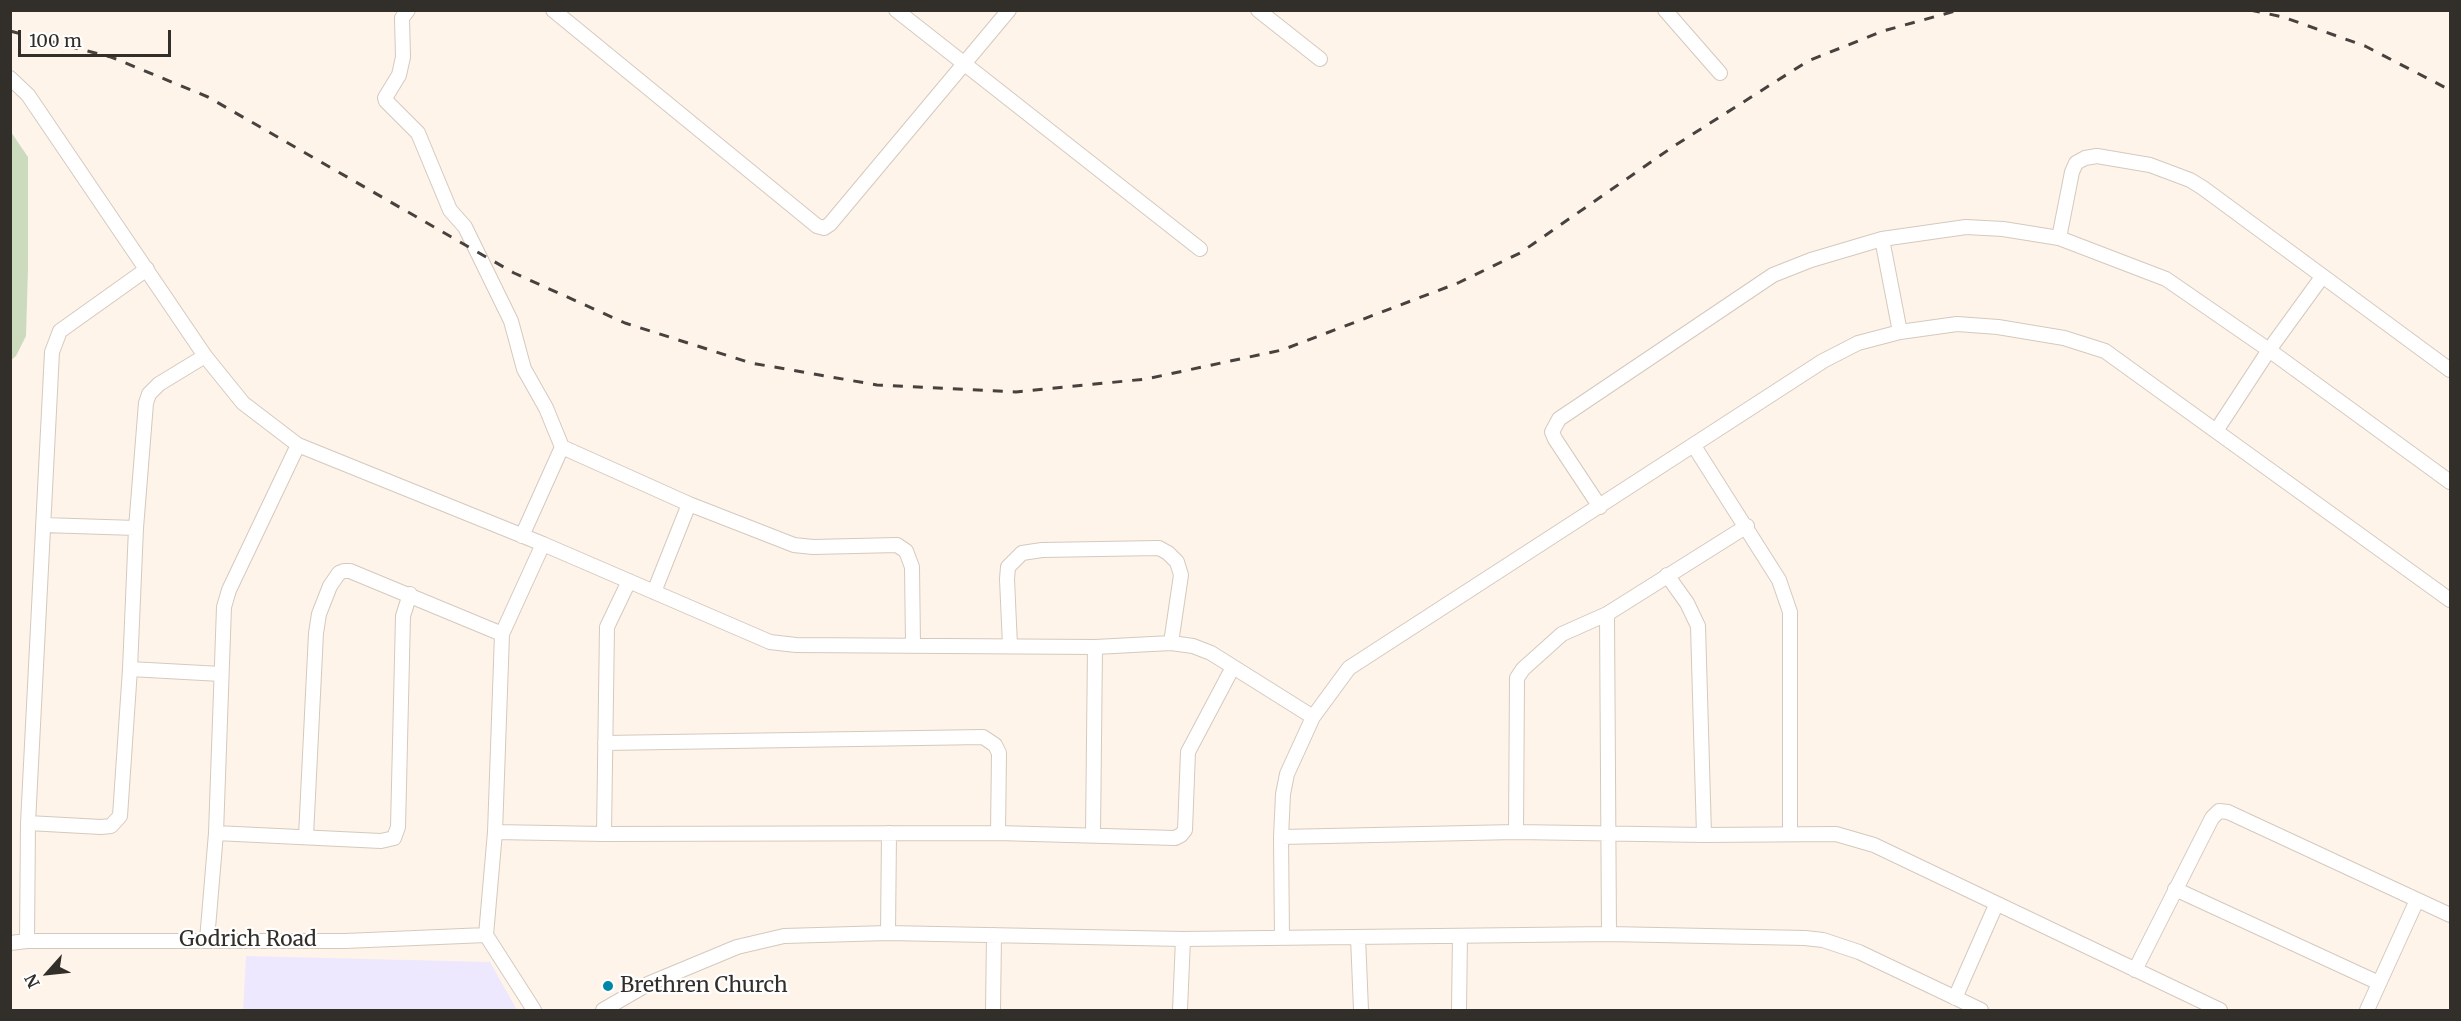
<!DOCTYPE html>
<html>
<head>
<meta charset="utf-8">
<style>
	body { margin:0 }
	#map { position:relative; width:2461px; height:1021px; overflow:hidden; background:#fff4e9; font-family:Merriweather,serif }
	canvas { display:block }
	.frame { position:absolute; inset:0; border:12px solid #322e2a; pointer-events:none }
	.north { position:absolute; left:18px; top:943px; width:60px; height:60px; -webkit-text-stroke:4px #fff; paint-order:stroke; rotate:243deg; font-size:16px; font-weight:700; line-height:24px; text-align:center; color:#322e2a }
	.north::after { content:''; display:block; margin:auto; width:21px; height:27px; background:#322e2a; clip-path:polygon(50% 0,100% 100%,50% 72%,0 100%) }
	.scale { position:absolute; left:18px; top:30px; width:153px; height:27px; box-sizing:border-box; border:3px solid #322e2a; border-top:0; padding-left:8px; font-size:18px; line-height:21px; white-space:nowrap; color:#322e2a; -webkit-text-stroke:4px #fff; paint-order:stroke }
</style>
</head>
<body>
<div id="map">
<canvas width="2461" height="1021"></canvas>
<div class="frame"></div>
<div class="north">N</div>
<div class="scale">100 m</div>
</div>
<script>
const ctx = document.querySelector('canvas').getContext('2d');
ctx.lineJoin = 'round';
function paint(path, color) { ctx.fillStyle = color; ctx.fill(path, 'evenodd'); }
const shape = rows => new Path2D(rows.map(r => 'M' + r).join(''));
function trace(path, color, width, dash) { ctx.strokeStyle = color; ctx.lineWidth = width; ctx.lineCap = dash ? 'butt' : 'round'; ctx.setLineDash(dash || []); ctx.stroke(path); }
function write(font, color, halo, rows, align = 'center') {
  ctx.font = font + ' Merriweather,serif'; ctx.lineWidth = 4.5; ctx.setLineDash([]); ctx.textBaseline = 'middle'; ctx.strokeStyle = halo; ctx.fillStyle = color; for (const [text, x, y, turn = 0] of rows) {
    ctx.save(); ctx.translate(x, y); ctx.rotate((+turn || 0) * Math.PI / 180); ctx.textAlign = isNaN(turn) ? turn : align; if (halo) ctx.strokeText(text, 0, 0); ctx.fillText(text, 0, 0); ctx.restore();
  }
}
paint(shape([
	[246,956,490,962,517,1010,243,1010]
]), '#eee8fe');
paint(shape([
	[11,132,28,157,28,268,26,336,16,356,11,360]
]), '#ccdabe');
const minor = shape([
	[408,10,402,18,403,57,399,75,385,98,386,101,418,133,450,210,465,227,511,321,524,369,546,408,562,447],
	[553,10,817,226,824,228,830,224,1009,10],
	[896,10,1200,249],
	[1258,10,1320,59],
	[1665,10,1720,73],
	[10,78,28,95,205,356,243,403,298,445,543,544,770,642,796,645,1095,647,1171,643,1193,646,1211,653,1313,717],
	[2059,238,2072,172,2076,163,2085,158,2097,156,2150,165,2190,180,2203,188,2450,370],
	[1882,239,1900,332],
	[2216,431,2269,350,2322,277],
	[1694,446,1779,580,1790,612,1790,833],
	[1600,507,1555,439,1552,432,1559,419,1773,275,1811,260,1882,239,1966,227,2003,229,2059,238,2166,279,2269,350,2450,482],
	[43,525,136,528],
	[522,536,562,447,689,504,794,545,813,547,897,545,906,551,912,567,913,644],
	[1667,575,1687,603,1698,626,1704,835],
	[654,592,689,504],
	[1607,614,1609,934],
	[1010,646,1007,579,1008,567,1022,553,1042,550,1159,548,1168,553,1177,562,1181,575,1171,643],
	[130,669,221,674],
	[605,743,983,737,995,745,999,753,998,833],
	[28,823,101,827,111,826,120,816,130,669,136,528,146,403,149,394,159,384,205,356],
	[495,832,604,834,998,833,1175,838,1181,835,1185,830,1188,752,1233,667],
	[1516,832,1517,678,1523,669,1562,634,1607,614,1747,526],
	[216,833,381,841,394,838,398,827,403,616,410,594],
	[604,834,607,627,629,581],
	[1093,834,1095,647],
	[306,836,316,633,319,614,330,586,339,573,344,571,350,571,502,634],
	[1281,837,1516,832,1704,835,1836,834,1874,845,2220,1010],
	[2175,889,2379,983],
	[888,933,889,833],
	[1358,937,1361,1010],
	[1282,938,1281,837,1283,794,1287,774,1313,717,1349,668,1823,361,1858,343,1900,332,1957,324,1998,327,2064,338,2105,351,2450,600],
	[207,940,216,833,224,607,229,590,298,445],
	[27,941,28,823,52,352,60,331,147,269],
	[10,943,27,941,345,941,486,935],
	[2135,970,2212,818,2219,811,2228,812,2450,915],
	[1955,998,1996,905],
	[534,1010,486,935,495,832,502,634,543,544],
	[603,1010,648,984,737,947,784,936,888,933,1183,939,1609,934,1805,938,1823,940,1859,952,1981,1010],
	[993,1010,994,935],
	[1180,1010,1183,939],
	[1459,1010,1460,936],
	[2367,1010,2417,900]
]);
trace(minor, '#d4c9be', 16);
trace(minor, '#fff', 14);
trace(shape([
	[2250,10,2283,17,2365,46,2450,90],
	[10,31,111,57,208,97,514,273,625,323,751,363,877,385,1016,392,1146,379,1282,350,1458,283,1520,253,1674,146,1808,61,1883,31,1959,10]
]), '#47423e', 3, [10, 10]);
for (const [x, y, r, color] of [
	[608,986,6,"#0087a8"]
]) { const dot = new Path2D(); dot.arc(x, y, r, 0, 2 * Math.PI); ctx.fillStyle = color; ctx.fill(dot); trace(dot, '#fff', 2); }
write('21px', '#322e2a', '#fff', [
	["Godrich Road",248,940]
]);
write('21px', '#322e2a', '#fff', [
	["Brethren Church",620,986]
], 'left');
</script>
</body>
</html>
